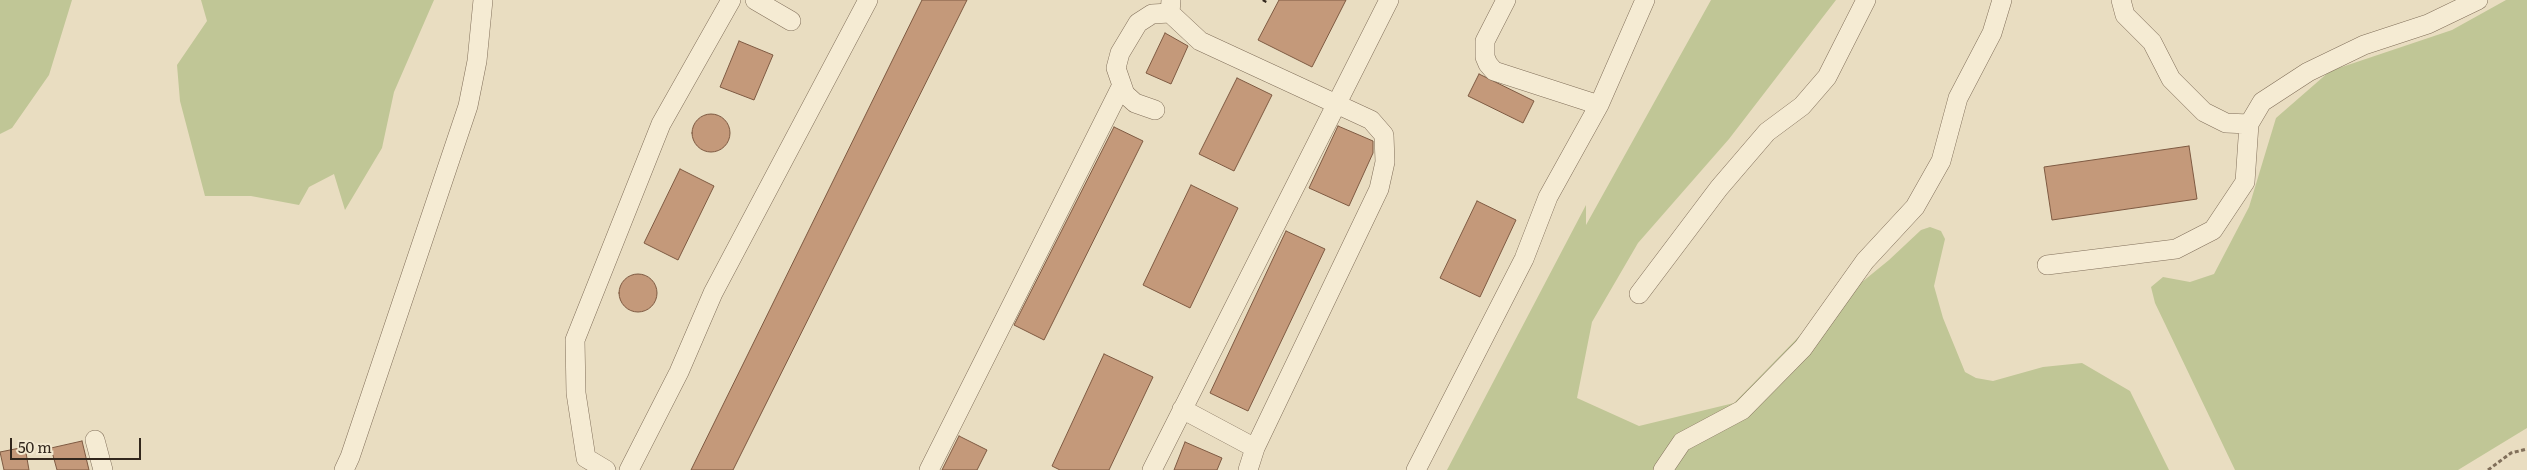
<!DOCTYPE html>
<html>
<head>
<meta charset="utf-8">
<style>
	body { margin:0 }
	#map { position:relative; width:2527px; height:470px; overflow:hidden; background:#e9ddc1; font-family:Literata,serif }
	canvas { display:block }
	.scale { position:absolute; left:10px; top:438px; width:131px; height:22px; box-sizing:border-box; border:2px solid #32271d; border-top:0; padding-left:6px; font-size:15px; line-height:18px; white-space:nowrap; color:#32271d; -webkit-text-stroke:4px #f2e8cf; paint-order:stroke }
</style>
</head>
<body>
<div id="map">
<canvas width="2527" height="470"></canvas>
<div class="scale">50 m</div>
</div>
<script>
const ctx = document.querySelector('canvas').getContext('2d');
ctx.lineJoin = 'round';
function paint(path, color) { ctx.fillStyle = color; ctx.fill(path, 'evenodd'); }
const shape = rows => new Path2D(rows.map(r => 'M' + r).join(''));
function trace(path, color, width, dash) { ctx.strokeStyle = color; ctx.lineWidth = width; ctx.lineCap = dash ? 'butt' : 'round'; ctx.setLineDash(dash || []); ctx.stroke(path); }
paint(shape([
	[0,0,72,0,49,75,12,128,0,134],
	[201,0,434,0,394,92,382,148,345,210,334,174,309,187,299,205,251,196,205,196,180,101,177,65,207,21],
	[1711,0,1836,0,1729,139,1638,243,1592,322,1577,398,1639,426,1734,403,1813,322,1889,260,1921,230,1930,227,1941,231,1945,239,1934,286,1943,318,1965,372,1976,378,1993,381,2043,367,2082,363,2130,391,2169,470,1447,470,1586,205,1586,225],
	[2506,0,2527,0,2527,428,2458,470,2235,470,2155,303,2151,287,2163,277,2190,282,2214,274,2249,207,2276,118,2330,71,2452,30]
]), '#c0c696');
const building = shape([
	[922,0,967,0,733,470,691,470,922,0],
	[1279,0,1346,0,1312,67,1258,40,1279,0],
	[1165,33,1188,46,1171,84,1146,73,1165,33],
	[739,41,773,55,754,100,720,87,739,41],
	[1479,74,1534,101,1523,123,1468,96,1479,74],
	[1237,78,1272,95,1234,171,1199,154,1237,78],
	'692 133a19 19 0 1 1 38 0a19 19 0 1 1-38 0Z',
	[1338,126,1373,141,1373,153,1349,206,1309,188,1338,126],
	[1114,127,1143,141,1044,340,1014,325,1114,127],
	[2189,146,2197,199,2052,220,2044,167,2189,146],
	[680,169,714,186,678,260,644,243,680,169],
	[1191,185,1238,208,1190,308,1143,285,1191,185],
	[1477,201,1516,220,1480,297,1440,278,1477,201],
	[1286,231,1325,249,1248,411,1210,393,1286,231],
	'619 293a19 19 0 1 1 38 0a19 19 0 1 1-38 0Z',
	[1104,354,1153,377,1109,470,1060,470,1052,466,1104,354],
	[959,436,987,450,977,470,942,470,959,436],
	[82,441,89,470,57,470,51,448,82,441],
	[1185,442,1222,458,1217,470,1174,470,1185,442],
	[25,447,29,470,4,470,0,452,25,447]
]);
paint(building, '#c4997a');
trace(building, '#7e5a42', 1);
const minor = shape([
	[755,0,791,21],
	[1171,0,1170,13,1200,41,1371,120,1384,135,1385,162,1379,189,1255,448,1182,409],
	[1506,0,1485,41,1485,57,1488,64,1494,71,1599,105,1645,0],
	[2121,0,2125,15,2152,42,2171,79,2204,112,2226,123,2249,124,2262,102,2308,72,2364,45,2428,24,2478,0],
	[1155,110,1135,103,1125,94,1116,68,1120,53,1138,23,1152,14,1170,13],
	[2047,265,2176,249,2213,230,2245,182,2249,124],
	[1639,294,1719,188,1767,132,1802,106,1827,77,1866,0],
	[95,440,103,470],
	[344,470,350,457,468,106,477,61,483,0],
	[606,470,586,458,576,393,575,340,661,124,731,0],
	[629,470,679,372,713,293,868,0],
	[929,470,1121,87],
	[1152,470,1389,0],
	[1248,470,1255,448],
	[1416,470,1524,259,1548,197,1599,105],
	[1663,470,1682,442,1742,410,1803,348,1865,261,1915,207,1941,161,1958,98,1992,33,2002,0]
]);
trace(minor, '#816f5a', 20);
trace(shape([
	[2488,470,2511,453,2527,449]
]), '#816f5a', 3, [4, 2.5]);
trace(minor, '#f5ebd3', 19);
trace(shape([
	[1264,2,1265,0]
]), '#32271d', 4, [9, 9]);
</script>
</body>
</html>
